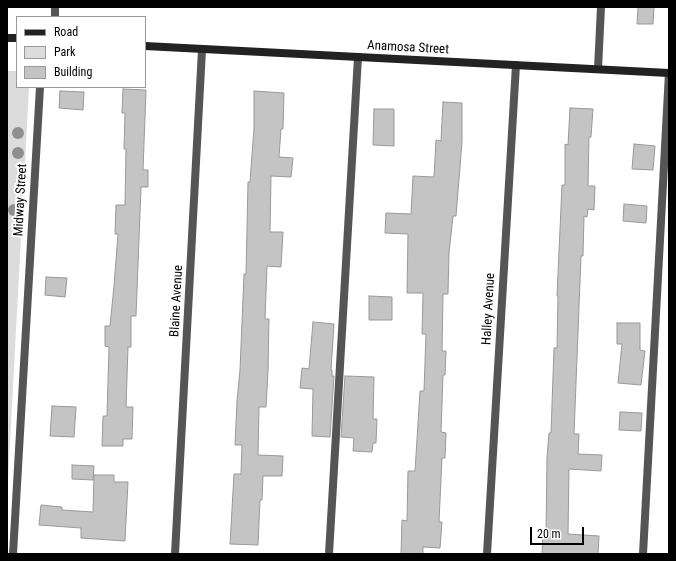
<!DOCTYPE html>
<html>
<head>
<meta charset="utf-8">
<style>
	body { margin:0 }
	#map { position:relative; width:676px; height:561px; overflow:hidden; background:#fff; font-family:"Roboto Condensed",sans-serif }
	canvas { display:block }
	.frame { position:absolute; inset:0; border:8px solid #000; pointer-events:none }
	.legend { position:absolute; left:16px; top:16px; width:130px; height:72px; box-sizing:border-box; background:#fff; border:1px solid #999; margin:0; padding:5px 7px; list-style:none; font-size:12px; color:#000 }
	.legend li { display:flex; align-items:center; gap:8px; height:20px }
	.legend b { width:20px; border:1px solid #999 }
	.scale { position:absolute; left:530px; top:527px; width:54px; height:18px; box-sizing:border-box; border:2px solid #000; border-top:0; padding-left:5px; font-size:12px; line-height:14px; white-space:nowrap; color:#000; -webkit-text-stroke:3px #fff; paint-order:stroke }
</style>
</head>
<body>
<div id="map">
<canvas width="676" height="561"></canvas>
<div class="frame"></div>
<ul class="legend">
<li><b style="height:5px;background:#222"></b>Road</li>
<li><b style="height:11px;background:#dcdcdc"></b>Park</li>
<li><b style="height:11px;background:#c4c4c4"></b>Building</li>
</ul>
<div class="scale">20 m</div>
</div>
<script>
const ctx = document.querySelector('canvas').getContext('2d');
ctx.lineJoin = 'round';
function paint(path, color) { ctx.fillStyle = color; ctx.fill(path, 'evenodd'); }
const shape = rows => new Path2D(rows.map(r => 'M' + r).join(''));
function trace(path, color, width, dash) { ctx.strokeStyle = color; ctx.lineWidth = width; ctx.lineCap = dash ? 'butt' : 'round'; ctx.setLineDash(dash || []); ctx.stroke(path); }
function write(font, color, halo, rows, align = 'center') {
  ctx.font = font + ' "Roboto Condensed",sans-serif'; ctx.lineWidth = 4; ctx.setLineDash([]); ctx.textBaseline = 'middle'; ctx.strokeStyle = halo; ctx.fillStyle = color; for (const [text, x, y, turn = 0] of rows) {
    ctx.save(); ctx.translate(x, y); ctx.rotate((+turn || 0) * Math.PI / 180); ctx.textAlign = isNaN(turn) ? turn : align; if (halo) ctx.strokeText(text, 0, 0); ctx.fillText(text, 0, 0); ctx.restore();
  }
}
paint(shape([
	[7,71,17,71,17,87,29,87,7,499]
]), '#dcdcdc');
const building = shape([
	[638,7,654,7,653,24,637,24,638,7],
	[123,89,146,90,143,170,148,170,148,187,141,187,136,316,131,316,131,347,128,347,126,407,133,407,132,439,123,439,123,446,102,446,103,416,107,416,109,347,105,346,105,326,110,326,114,286,118,234,115,234,116,205,125,205,126,149,124,149,125,113,122,113,123,89],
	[60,91,84,92,83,110,59,108,60,91],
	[254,91,284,93,283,129,281,129,279,157,293,158,291,177,271,176,270,232,283,232,281,267,267,266,265,319,269,319,268,372,266,407,259,407,258,455,283,456,282,476,263,476,262,500,260,500,258,545,230,544,234,474,241,474,242,445,235,445,237,401,240,370,244,274,246,274,248,182,250,182,254,128,254,91],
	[443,102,462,103,462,142,456,216,453,216,449,253,448,294,443,294,442,351,446,351,445,375,443,375,441,432,446,433,445,458,442,458,439,522,442,522,440,548,423,547,423,554,401,554,402,520,407,521,408,471,415,471,420,391,424,391,426,334,422,334,423,293,407,293,408,234,385,233,386,213,411,214,413,176,434,177,436,140,441,141,443,102],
	[570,108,593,109,591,137,589,137,588,186,595,186,594,210,588,209,587,217,584,216,583,256,581,256,574,434,579,434,578,454,602,455,601,471,569,469,568,534,599,536,598,554,542,554,543,533,546,533,547,458,549,433,551,433,554,348,557,348,558,296,557,296,562,185,565,185,565,144,568,145,570,108],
	[374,109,394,109,394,146,373,145,374,109],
	[634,144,655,146,653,170,632,169,634,144],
	[624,204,647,206,646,223,623,221,624,204],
	[46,277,67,278,65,297,45,295,46,277],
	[369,296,392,297,392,320,369,320,369,296],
	[313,322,334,324,331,370,332,370,332,376,334,376,330,437,312,436,313,389,300,388,302,368,309,369,313,322],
	[617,323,640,323,640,350,645,351,641,385,618,383,622,344,617,344,617,323],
	[345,376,374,377,373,419,377,419,376,443,373,443,372,452,353,451,354,438,341,437,345,376],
	[52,406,76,407,74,437,50,436,52,406],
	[620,412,642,413,641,431,619,430,620,412],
	[72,465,94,466,93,480,72,479,72,465],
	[94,475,114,475,114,482,128,482,125,541,81,538,81,528,39,525,41,505,62,507,62,510,93,512,94,475]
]);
paint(building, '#c4c4c4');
trace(building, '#999', 1);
trace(shape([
	[329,554,358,57],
	[643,554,669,73]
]), '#555', 8);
trace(shape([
	[55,17,55,7],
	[598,69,601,7],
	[13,554,40,87],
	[175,554,202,50],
	[487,554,516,65]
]), '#555', 8);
trace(shape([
	[7,38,17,38],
	[145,46,669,73]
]), '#222', 8);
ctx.fillStyle = '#8f8f8f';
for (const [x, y] of [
	[18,133],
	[18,153],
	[14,210]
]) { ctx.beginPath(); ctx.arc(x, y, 6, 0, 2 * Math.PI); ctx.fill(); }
write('13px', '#000', '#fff', [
	["Anamosa Street",408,48,3],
	["Midway Street",21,200,-87],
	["Blaine Avenue",177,301,-87],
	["Halley Avenue",489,309,-87]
]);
</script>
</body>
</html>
